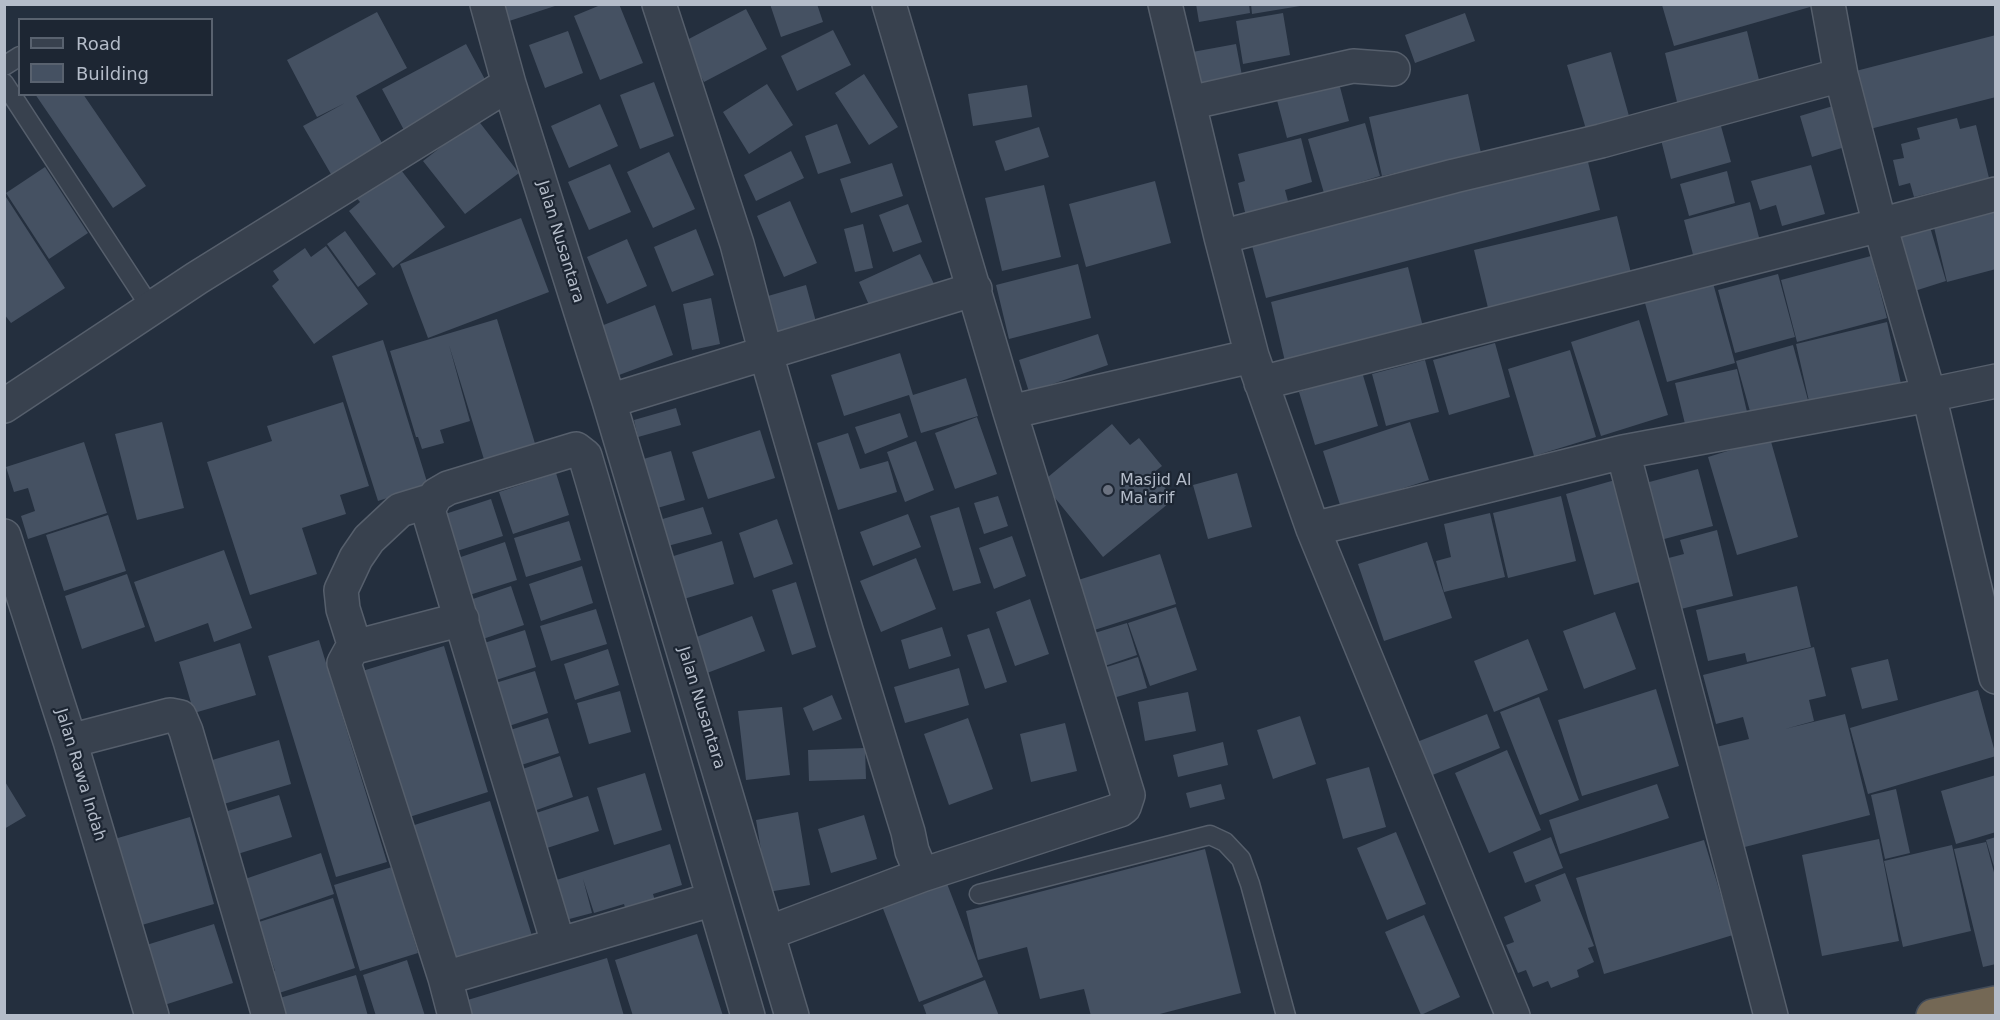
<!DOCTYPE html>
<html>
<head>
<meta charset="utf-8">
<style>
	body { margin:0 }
	#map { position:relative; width:2000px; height:1020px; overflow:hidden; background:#242f3e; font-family:"DejaVu Sans",sans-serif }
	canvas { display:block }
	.frame { position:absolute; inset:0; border:6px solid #b4bcc9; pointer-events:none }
	.legend { position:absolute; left:18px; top:18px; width:195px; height:78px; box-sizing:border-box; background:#1d2633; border:2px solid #59626f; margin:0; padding:8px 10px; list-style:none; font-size:18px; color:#b4bcc9 }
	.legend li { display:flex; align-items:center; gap:12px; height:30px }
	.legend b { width:30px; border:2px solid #59626f }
</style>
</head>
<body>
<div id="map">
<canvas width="2000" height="1020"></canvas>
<div class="frame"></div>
<ul class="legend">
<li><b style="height:8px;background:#38414e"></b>Road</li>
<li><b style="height:16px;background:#455162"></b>Building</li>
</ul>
</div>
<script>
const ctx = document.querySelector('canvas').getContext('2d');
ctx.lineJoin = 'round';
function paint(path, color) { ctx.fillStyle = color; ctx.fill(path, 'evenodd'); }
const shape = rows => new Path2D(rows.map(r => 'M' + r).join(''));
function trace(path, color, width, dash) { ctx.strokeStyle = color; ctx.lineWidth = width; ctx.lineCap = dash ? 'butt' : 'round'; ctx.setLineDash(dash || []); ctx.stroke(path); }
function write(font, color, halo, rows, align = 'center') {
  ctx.font = font + ' "DejaVu Sans",sans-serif'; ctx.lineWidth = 4.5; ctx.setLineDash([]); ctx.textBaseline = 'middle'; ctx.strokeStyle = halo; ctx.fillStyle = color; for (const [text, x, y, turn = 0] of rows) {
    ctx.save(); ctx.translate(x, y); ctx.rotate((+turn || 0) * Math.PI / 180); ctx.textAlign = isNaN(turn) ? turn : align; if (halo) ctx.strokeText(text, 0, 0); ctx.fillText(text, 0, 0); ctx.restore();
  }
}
paint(shape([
	[494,4,558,4,558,5,500,24],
	[603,4,619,4,643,63,600,80,574,16],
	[770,4,817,4,823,22,781,37],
	[1196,4,1249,4,1250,13,1199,22],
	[1251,4,1300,4,1300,6,1252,14],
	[1662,5,1817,5,1674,46],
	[746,9,767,49,704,82,683,42],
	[377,12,407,68,356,96,387,152,335,181,303,126,345,103,317,117,287,60],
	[1283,13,1290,55,1243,64,1236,21],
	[1465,13,1475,41,1415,63,1405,35],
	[833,30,851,65,797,91,781,56],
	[568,31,583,73,545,88,529,45],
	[1747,31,1762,92,1680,114,1665,53],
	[1996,35,1996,97,1862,131,1848,73],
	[466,44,489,87,405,132,382,89],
	[1236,44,1243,81,1193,90,1187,53],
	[1611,52,1631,123,1588,136,1567,65],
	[1336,72,1349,121,1287,138,1274,89],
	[864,74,898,127,869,145,835,93],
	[654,82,674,136,640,149,620,95],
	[767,84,793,125,749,154,723,112],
	[1027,85,1032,117,973,126,968,94],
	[35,94,83,94,146,186,113,208],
	[1468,94,1481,153,1382,176,1369,117],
	[600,104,618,146,569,168,551,126],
	[1833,106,1845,147,1812,157,1800,116],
	[1957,118,1960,129,1976,125,1989,178,1914,197,1910,183,1899,186,1893,160,1904,158,1901,144,1920,139,1917,128],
	[477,119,519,173,465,214,423,161],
	[1719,119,1731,162,1671,179,1660,136],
	[1365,123,1380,176,1324,193,1308,139],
	[837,124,851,163,818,174,805,136],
	[1039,127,1049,157,1005,171,995,141],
	[1301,138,1312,182,1285,190,1289,205,1246,216,1238,183,1245,181,1238,154],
	[1585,150,1600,210,1266,298,1250,238],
	[791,151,804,178,756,201,744,175],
	[669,152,695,209,653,228,627,172],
	[892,163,903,196,851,213,840,179],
	[610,164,631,212,589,230,568,182],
	[1811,165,1825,214,1782,226,1776,205,1760,210,1751,181],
	[45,167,88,233,49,259,6,193],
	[386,169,392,177,401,170,445,227,393,268,349,211,360,202,354,195],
	[1727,171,1735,203,1689,216,1680,184],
	[1155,181,1171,243,1086,267,1069,204],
	[1044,185,1061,257,1002,271,985,198],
	[4,194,65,288,11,323,4,314],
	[790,201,817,263,784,277,757,216],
	[1750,202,1763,253,1697,270,1684,220],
	[1996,203,1996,269,1947,282,1932,219],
	[908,204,922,242,893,252,879,215],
	[1617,216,1632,277,1489,312,1474,250],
	[521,218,549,292,428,338,400,264],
	[863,224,873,268,855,272,844,229],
	[1930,227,1946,281,1902,295,1886,240],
	[696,229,714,275,672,292,654,247],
	[345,231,376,274,358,287,327,244],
	[627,239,647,286,607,304,587,257],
	[326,246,368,304,314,344,272,286,279,280,273,271,305,248,311,257],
	[920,254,934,284,872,312,859,282],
	[1871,256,1887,318,1797,342,1781,280],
	[1078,264,1091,318,1009,339,996,285],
	[1408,267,1425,335,1287,370,1271,302],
	[1778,274,1795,337,1735,353,1718,290],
	[1713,283,1735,363,1667,382,1645,303],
	[806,285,819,333,781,344,768,296],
	[711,298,720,344,692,350,683,304],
	[655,305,673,355,619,375,601,326],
	[497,319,537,450,486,466,449,345,470,421,440,430,444,443,422,449,418,437,416,437,390,351],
	[1639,320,1668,415,1601,436,1571,342],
	[1887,322,1902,388,1811,410,1796,344],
	[1098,334,1108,365,1029,392,1019,360],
	[383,340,428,485,378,501,332,356],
	[1495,343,1510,397,1449,415,1433,360],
	[1793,345,1808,400,1751,415,1736,361],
	[1570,350,1596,437,1534,456,1508,369],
	[900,353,913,395,966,378,978,416,921,433,909,395,844,416,831,375],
	[1425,360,1439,412,1386,426,1372,374],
	[1737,369,1748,416,1687,432,1675,383],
	[1362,372,1378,426,1315,445,1299,392],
	[343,402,369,486,340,495,346,514,302,528,317,574,250,595,207,462,272,441,267,426],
	[676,408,681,425,638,437,634,420],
	[900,413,908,437,865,454,855,427],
	[977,417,997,474,955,489,935,433],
	[162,422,184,508,137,520,115,434],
	[1410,422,1429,480,1341,508,1323,451],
	[1112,424,1130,445,1139,438,1162,466,1153,473,1174,499,1103,557,1042,482],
	[760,430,775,478,708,499,692,452],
	[848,433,860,469,888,461,897,492,838,510,817,443],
	[1770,438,1798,537,1737,555,1708,457],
	[916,441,934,490,905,502,887,452],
	[84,442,107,513,28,539,21,516,35,511,28,488,14,492,6,467],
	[671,451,685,500,654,509,640,460],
	[1698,469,1713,526,1653,542,1638,485],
	[556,473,569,515,513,534,499,492],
	[1237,473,1252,527,1208,539,1193,485],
	[1615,480,1643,581,1594,595,1566,494],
	[998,496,1008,526,984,534,974,503],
	[1561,496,1576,561,1508,578,1493,513],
	[491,499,503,536,454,552,442,515],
	[703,507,712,534,664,547,656,521],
	[959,507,981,583,953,591,930,516],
	[1490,513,1505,577,1444,592,1436,561,1451,557,1444,524],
	[908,514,921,547,873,566,860,532],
	[108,515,126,571,64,591,46,535],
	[777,519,793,564,754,578,739,533],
	[569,521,581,560,526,577,514,538],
	[1717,530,1733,596,1669,612,1657,561,1684,554,1680,540],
	[1012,536,1026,576,994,589,979,548],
	[722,541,734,584,677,601,664,559],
	[505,542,517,580,463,597,452,560],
	[1427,542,1452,618,1384,641,1358,564],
	[224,550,252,628,214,642,208,623,155,642,134,582],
	[1160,554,1176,604,1088,632,1072,582],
	[916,558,936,609,881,632,860,581],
	[582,566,593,603,541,621,529,584],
	[127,574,145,627,82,649,65,596],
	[796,582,816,647,792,655,772,590],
	[511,586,524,625,480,640,467,601],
	[1797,586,1811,647,1747,662,1745,653,1708,661,1696,610],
	[1030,599,1049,654,1015,666,996,612],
	[1176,607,1197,670,1150,686,1128,623],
	[596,609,607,644,551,661,540,626],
	[1615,612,1636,669,1584,689,1563,631],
	[752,616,765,651,707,673,694,638],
	[1127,623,1137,655,1096,669,1085,636],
	[942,627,951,656,909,669,901,640],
	[989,628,1007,682,985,689,967,635],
	[525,630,536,667,490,682,478,645],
	[1528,639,1548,690,1494,712,1474,661],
	[319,640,387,862,336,877,268,656],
	[240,643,256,695,194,713,179,662],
	[444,646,488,792,403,819,359,672],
	[1814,647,1826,696,1809,700,1814,721,1785,729,1845,714,1870,815,1733,850,1708,749,1749,739,1743,717,1716,724,1703,675],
	[608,649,619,685,575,700,564,664],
	[1138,657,1147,688,1103,701,1094,671],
	[1888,659,1898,700,1862,709,1851,668],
	[959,668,969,705,905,723,894,687],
	[535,671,548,713,506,727,492,684],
	[1656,689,1679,766,1582,796,1558,720],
	[1978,690,1996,756,1868,794,1850,728],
	[620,691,631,732,589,744,577,703],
	[1188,692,1196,731,1145,741,1138,702],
	[832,695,842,719,813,731,803,708],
	[1539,697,1579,800,1540,815,1500,712],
	[782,707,790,775,746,780,738,711],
	[1487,714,1500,748,1430,776,1417,742],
	[1300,716,1316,764,1273,779,1257,730],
	[548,718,559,753,515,767,504,732],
	[968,718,993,789,949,805,924,734],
	[1065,723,1077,771,1031,782,1020,734],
	[279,740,291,784,217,806,199,764],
	[1223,742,1228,765,1178,777,1173,755],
	[865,748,866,779,809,781,808,750],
	[1507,750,1541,830,1489,853,1455,773],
	[560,756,573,797,531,812,517,771],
	[1369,767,1386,827,1343,839,1326,779],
	[645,773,662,830,614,845,597,788],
	[1996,775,1996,832,1956,844,1941,791],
	[4,780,26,816,4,829],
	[1221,784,1225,799,1190,808,1186,793],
	[1657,784,1669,818,1560,854,1549,820],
	[1896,789,1910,853,1885,859,1871,795],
	[279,795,292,837,228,857,215,815],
	[588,796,599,831,541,850,530,815],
	[490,801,533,939,449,966,405,828],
	[798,812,810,885,768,892,756,820],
	[864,815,877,859,831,873,818,829],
	[190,817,214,904,135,927,111,840],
	[1396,832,1426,904,1387,920,1357,848],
	[1551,837,1563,868,1525,883,1513,852],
	[1996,837,1996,870,1995,870,1986,840],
	[1879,839,1899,941,1822,956,1802,855],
	[1704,840,1733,935,1604,974,1576,878],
	[1986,842,1996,880,1996,964,1983,967,1954,849],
	[670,844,682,885,653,894,658,911,629,920,624,904,594,913,583,879,592,913,558,922,547,883],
	[1952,845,1971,931,1903,947,1884,861],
	[1205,849,1241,993,1152,1016,1091,1016,1084,989,1040,999,1027,947,978,960,966,911],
	[321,853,334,894,259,920,245,879],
	[392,867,418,953,360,971,334,885],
	[1565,873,1594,946,1588,948,1594,962,1577,970,1579,977,1551,988,1548,981,1533,987,1526,970,1518,973,1506,945,1514,942,1504,917,1541,901,1535,885],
	[946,881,983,977,919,1002,882,906],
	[333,898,355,968,273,995,266,974,275,971,259,922],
	[1424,915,1460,997,1421,1015,1385,932],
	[214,924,233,983,158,1007,140,947],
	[697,934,723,1016,633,1016,615,960],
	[607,958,624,1016,465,1016,461,1002],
	[407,960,425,1016,376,1016,363,975],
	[356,975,368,1016,275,1016,270,1001],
	[985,980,999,1016,927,1016,923,1005]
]), '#455162');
const lane = shape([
	[4,66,20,56],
	[4,83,151,308],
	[979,894,1210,835,1225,842,1241,859,1250,884,1286,1016]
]);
const street = shape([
	[487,4,509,84,609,401],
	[659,4,737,244,766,354,846,630,908,832,912,851,922,875],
	[1165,4,1221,237,1252,356,1313,529,1513,1016],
	[1828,4,1841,75,1880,225,1996,194],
	[1189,103,1353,66,1393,69],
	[1221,237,1454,176,1601,141,1841,75],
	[1996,381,1929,395,1996,677],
	[1261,383,1880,225,1929,395,1623,452],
	[4,406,197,278,509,84],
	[1010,412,1252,356],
	[1313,529,1623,452,1771,1016],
	[4,536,70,741,152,1016],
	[355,647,343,609,341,590,356,558,369,539,400,510,433,500],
	[70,741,170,715,180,717,186,731,269,1016],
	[768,933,922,875,1120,810,1124,807,1128,795,1010,412,889,4],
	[558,943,429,513,430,506,436,495,448,488,576,449,585,456,593,483,748,1016],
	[445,978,714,899],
	[455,1016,445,978,344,663,350,652,355,647,462,619],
	[792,1016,609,401,975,289]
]);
const highway = shape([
	[1933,1016,1996,1003]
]);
trace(lane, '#565f6c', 21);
trace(street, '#565f6c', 36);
trace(highway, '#434c59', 36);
trace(lane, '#38414e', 18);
trace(street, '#38414e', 33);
trace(highway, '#746855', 33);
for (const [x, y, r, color] of [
	[1108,490,6,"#6b7280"]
]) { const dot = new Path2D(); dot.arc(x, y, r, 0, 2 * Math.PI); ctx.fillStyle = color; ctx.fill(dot); trace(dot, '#1d2633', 2); }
write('16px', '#b4bcc9', '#1d2633', [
	["Jalan Nusantara",560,242,73],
	["Jalan Nusantara",701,708,73],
	["Jalan Rawa Indah",80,775,73]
]);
write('16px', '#b4bcc9', '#1d2633', [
	["Masjid Al",1120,481],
	["Ma'arif",1120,499]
], 'left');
</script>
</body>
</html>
